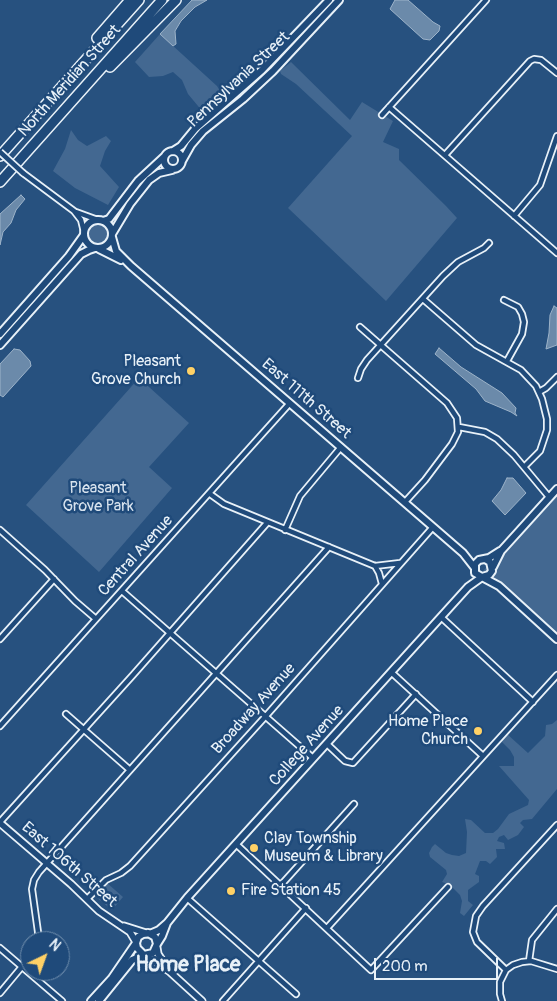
<!DOCTYPE html>
<html>
<head>
<meta charset="utf-8">
<style>
	body { margin:0 }
	#map { position:relative; width:557px; height:1001px; overflow:hidden; background:#27517f; font-family:Pangolin,sans-serif }
	canvas { display:block }
	.north { position:absolute; left:20px; top:931px; width:50px; height:50px; box-sizing:border-box; background:#1f4a7a; border:1px solid #6f8dac; border-radius:50%; rotate:42deg; font-size:14px; font-weight:700; line-height:20px; text-align:center; color:#e8f1f8 }
	.north::after { content:''; display:block; margin:auto; width:18px; height:22px; background:#ffd166; clip-path:polygon(50% 0,100% 100%,50% 72%,0 100%) }
	.scale { position:absolute; left:374px; top:958px; width:124px; height:22px; box-sizing:border-box; border:2px solid #e8f1f8; border-top:0; padding-left:6px; font-size:15px; line-height:18px; white-space:nowrap; color:#e8f1f8; -webkit-text-stroke:4px #1f4a7a; paint-order:stroke }
</style>
</head>
<body>
<div id="map">
<canvas width="557" height="1001"></canvas>
<div class="north">N</div>
<div class="scale">200 m</div>
</div>
<script>
const ctx = document.querySelector('canvas').getContext('2d');
ctx.lineJoin = 'round';
function paint(path, color) { ctx.fillStyle = color; ctx.fill(path, 'evenodd'); }
const shape = rows => new Path2D(rows.map(r => 'M' + r).join(''));
function trace(path, color, width, dash) { ctx.strokeStyle = color; ctx.lineWidth = width; ctx.lineCap = dash ? 'butt' : 'round'; ctx.setLineDash(dash || []); ctx.stroke(path); }
function write(font, color, halo, rows, align = 'center') {
  ctx.font = font + ' Pangolin,sans-serif'; ctx.lineWidth = 5; ctx.setLineDash([]); ctx.textBaseline = 'middle'; ctx.strokeStyle = halo; ctx.fillStyle = color; for (const [text, x, y, turn = 0] of rows) {
    ctx.save(); ctx.translate(x, y); ctx.rotate((+turn || 0) * Math.PI / 180); ctx.textAlign = isNaN(turn) ? turn : align; if (halo) ctx.strokeText(text, 0, 0); ctx.fillText(text, 0, 0); ctx.restore();
  }
}
paint(shape([
	[160,34,217,86,223,96,214,105,203,112,188,94,182,80,173,72,163,76,149,77,135,62],
	[291,62,350,120,362,102,393,121,383,142,399,149,399,160,446,206,457,218,386,301,288,208,352,136,296,84,281,74,280,71],
	[71,130,78,140,87,146,106,136,111,141,105,151,100,166,119,187,108,205,75,188,53,171,65,149],
	'89 234a9 9 0 1 1 18 0a9 9 0 1 1-18 0Z',
	[139,378,189,423,149,467,172,488,99,572,26,505],
	[557,492,557,638,483,571],
	[557,720,557,789,532,819,523,820,520,823,524,827,518,835,508,840,504,835,499,837,497,841,504,843,505,849,496,849,497,857,490,864,486,861,480,861,475,874,479,876,479,882,468,890,468,901,473,905,464,916,460,913,462,901,460,895,450,885,442,882,447,874,446,870,430,857,429,853,432,847,435,844,446,853,452,855,459,856,466,853,467,832,465,819,471,820,485,833,493,833,498,829,509,814,528,805,529,800,499,766,514,766,514,757,510,750,502,742,507,734,528,753,545,736,546,725,552,724],
	[107,883,123,897,112,910,96,897,96,894]
]), '#436891');
const water = shape([
	[192,0,207,0,195,7,181,21,175,31,176,44,173,46,160,34,192,0],
	[395,0,408,0,433,22,440,26,439,31,430,40,423,39,390,9,395,0],
	[21,195,25,199,16,210,11,223,3,232,0,245,0,214,21,195],
	[554,306,557,308,557,345,546,349,549,333,550,315,554,306],
	[439,348,461,367,502,393,516,408,515,413,517,416,511,412,485,401,476,389,435,354,439,348],
	[14,349,20,350,30,361,31,366,3,397,0,395,0,364,14,349],
	[507,478,513,478,526,493,505,515,492,501,501,490,507,478]
]);
paint(water, '#6b8aaa');
trace(water, '#9db3c9', 1);
const minor = shape([
	[389,107,557,253],
	[382,115,486,0],
	[445,155,530,61,534,59,541,60,557,73],
	[23,173,74,211,81,220,84,232],
	[76,212,98,220],
	[514,216,540,185,557,136],
	[423,299,476,345,521,370,536,386,542,399,547,419,547,430,540,451,524,467],
	[504,300,518,307,522,314,524,322,522,334,507,361],
	[360,327,447,403,457,418,458,432,452,444,425,480,405,502],
	[358,378,361,369,367,360,443,276,458,262,484,248,489,243],
	[539,392,546,388,557,377],
	[459,427,485,432,497,439,514,455,549,497],
	[210,494,224,504,375,566,400,563],
	[0,530,45,570,75,601,96,619],
	[285,530,300,496,341,447],
	[375,566,379,573,382,584],
	[122,591,313,758],
	[441,617,533,702],
	[0,639,54,579],
	[391,672,483,756],
	[66,714,130,770],
	[0,726,290,403],
	[327,744,345,761,353,763,416,694],
	[0,822,133,675,267,523],
	[236,844,371,970,448,887],
	[281,885,354,804],
	[187,898,296,994],
	[87,899,106,880,121,873,130,866,265,717,433,527],
	[327,928,557,675],
	[38,941,38,932,32,889,34,880,39,872,329,547],
	[0,948,62,1001],
	[529,961,532,940,557,909],
	[506,970,477,942,473,932,476,916,483,906,557,825],
	[0,993,30,957],
	[223,1001,306,908],
	[502,1001,500,994,500,982,506,970,513,965,522,962,531,961,557,969]
]);
const tertiary = shape([
	[0,823,71,884,99,911,130,932,136,942],
	[124,926,146,933],
	[157,948,158,954,169,971],
	[145,955,169,971,202,1001]
]);
const secondary = shape([
	'164 160a9 9 0 1 1 18 0a9 9 0 1 1-18 0Z',
	[173,151,181,146,195,129,262,70,329,0],
	[182,161,191,145,203,131,243,99,273,71,339,0],
	'84 234a14 14 0 1 1 28 0a14 14 0 1 1-28 0Z',
	[103,221,109,219,138,181,165,156],
	[112,234,130,204,149,180,159,173,172,170],
	[112,237,116,251,131,266,433,527,463,553,474,567],
	[99,249,121,260],
	[0,334,69,256,84,235],
	[0,345,81,254,89,250,95,248],
	[485,559,490,562,492,571,489,575,482,577,475,573,475,564,479,560,489,558,500,551],
	[493,567,501,551,557,489],
	[484,578,499,586,557,639],
	[148,933,155,937,157,944,153,953,144,955,137,948,136,943,138,937,143,934,152,933,159,930,167,923,187,898,468,587,482,577],
	[157,944,162,936,167,923],
	[91,1001,112,978,136,943],
	[99,1001,132,960,144,955]
]);
const motorway = shape([
	[97,38,130,0],
	[110,67,176,0],
	[0,156,139,0],
	[0,182,162,0]
]);
trace(minor, '#e8f1f8', 8);
trace(tertiary, '#e8f1f8', 9);
trace(secondary, '#e8f1f8', 10);
trace(motorway, '#e8f1f8', 12);
trace(minor, '#1f4a7a', 4.5);
trace(tertiary, '#1f4a7a', 5.5);
trace(secondary, '#1f4a7a', 6);
trace(motorway, '#1f4a7a', 9);
const minorBridge = shape([
	[0,152,23,173]
]);
trace(minorBridge, '#e8f1f8', 8, []);
trace(minorBridge, '#1f4a7a', 4.5);
for (const [x, y, r, color] of [
	[191,371,5,"#ffd166"],
	[478,731,5,"#ffd166"],
	[254,848,5,"#ffd166"],
	[231,891,5,"#ffd166"]
]) { const dot = new Path2D(); dot.arc(x, y, r, 0, 2 * Math.PI); ctx.fillStyle = color; ctx.fill(dot); trace(dot, '#1f4a7a', 2); }
write('16px', '#e8f1f8', '#1f4a7a', [
	["Pennsylvania Street",239,80,-43],
	["North Meridian Street",70,81,-48],
	["East 111th Street",306,399,41],
	["Central Avenue",136,556,-48],
	["Broadway Avenue",254,709,-48],
	["College Avenue",307,746,-48],
	["East 106th Street",69,865,41]
]);
write('16px', '#e8f1f8', '#1f4a7a', [
	["Pleasant",181,362],
	["Grove Church",181,380],
	["Home Place",468,722],
	["Church",468,740],
	["Clay Township",264,839,"left"],
	["Museum & Library",264,857,"left"],
	["Fire Station 45",241,891,"left"]
], 'right');
write('16px', '#d8e3ee', '#1f4a7a', [
	["Pleasant",98,489],
	["Grove Park",98,507]
]);
write('bold 21px', '#e8f1f8', '#1f4a7a', [
	["Home Place",188,966]
]);
</script>
</body>
</html>
